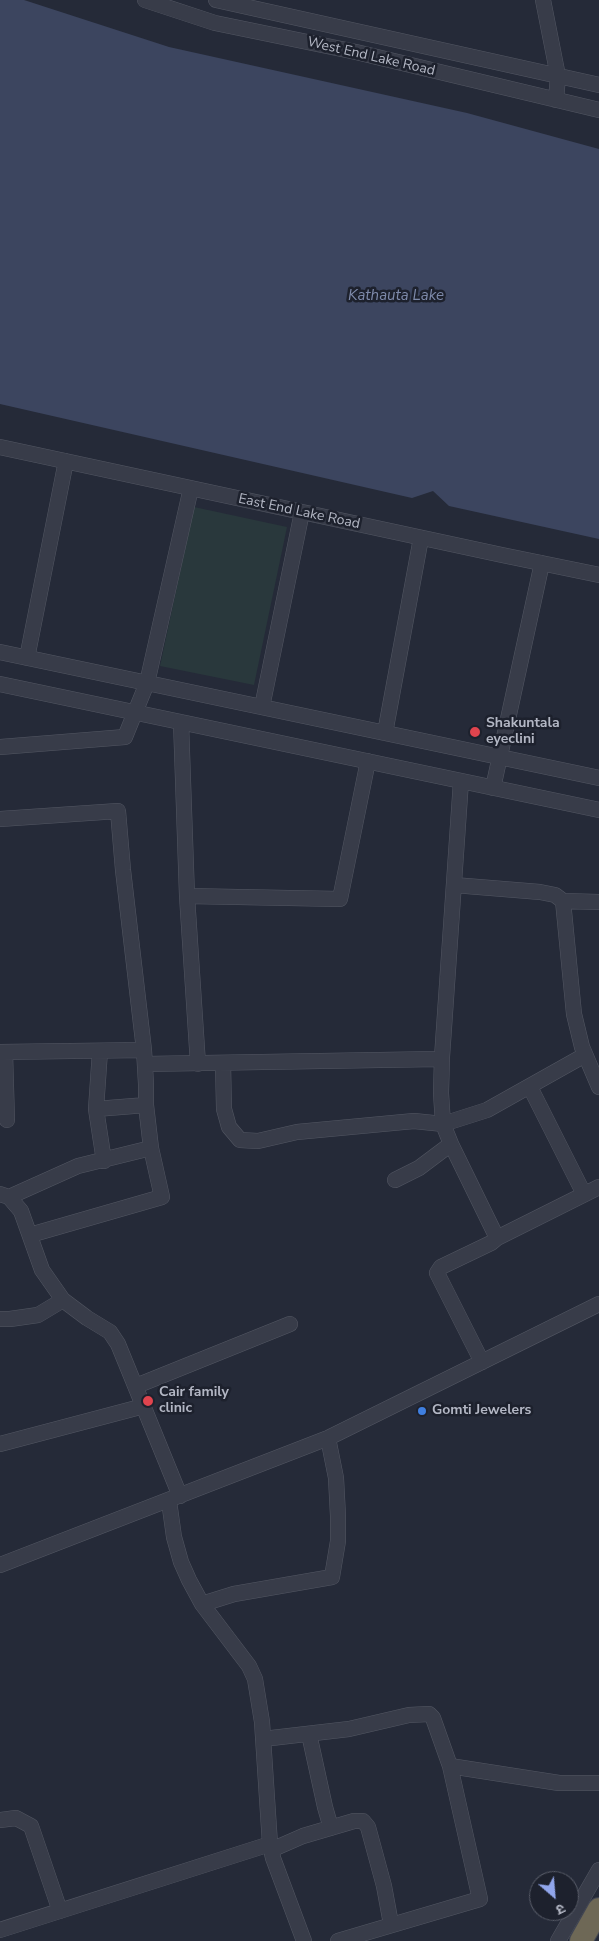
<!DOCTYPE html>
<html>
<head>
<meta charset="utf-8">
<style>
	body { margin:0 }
	#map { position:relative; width:599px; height:1941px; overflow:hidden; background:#252a38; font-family:"Nunito Sans","Noto Sans Devanagari",sans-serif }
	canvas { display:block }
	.north { position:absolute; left:529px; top:1871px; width:50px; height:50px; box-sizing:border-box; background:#1d212d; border:1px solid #595d69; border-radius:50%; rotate:153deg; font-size:14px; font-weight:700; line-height:20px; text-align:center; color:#b3b7c4 }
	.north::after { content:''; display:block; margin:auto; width:18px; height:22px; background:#91a6ec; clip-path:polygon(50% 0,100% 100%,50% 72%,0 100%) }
</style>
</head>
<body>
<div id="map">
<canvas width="599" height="1941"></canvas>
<div class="north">उ</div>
</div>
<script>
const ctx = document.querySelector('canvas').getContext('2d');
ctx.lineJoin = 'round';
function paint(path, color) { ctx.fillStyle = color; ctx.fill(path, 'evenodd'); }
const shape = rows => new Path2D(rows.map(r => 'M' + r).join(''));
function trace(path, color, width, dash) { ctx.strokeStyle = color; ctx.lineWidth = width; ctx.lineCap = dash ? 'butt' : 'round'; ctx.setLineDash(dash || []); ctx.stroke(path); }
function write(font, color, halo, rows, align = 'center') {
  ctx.font = font + ' "Nunito Sans",sans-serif'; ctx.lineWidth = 5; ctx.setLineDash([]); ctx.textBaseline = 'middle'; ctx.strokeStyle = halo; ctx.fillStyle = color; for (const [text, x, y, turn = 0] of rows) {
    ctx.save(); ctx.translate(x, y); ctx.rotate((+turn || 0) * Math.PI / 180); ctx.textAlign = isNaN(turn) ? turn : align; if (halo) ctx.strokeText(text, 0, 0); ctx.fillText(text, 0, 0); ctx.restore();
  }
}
paint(shape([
	[194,507,287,527,254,685,160,666]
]), '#29383c');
paint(shape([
	[0,0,24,0,169,47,467,113,599,149,599,539,449,506,433,491,412,498,0,404]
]), '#3c455f');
const minor = shape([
	[145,0,215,23,356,52,599,110],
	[216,0,599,85],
	[543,0,558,76,556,100],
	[0,447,502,555,599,575],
	[0,652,599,778],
	[27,658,66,461],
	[0,684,599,810],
	[262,707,302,512],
	[181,722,187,896],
	[385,733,421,538],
	[0,747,125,737,147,683,191,488],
	[493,788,542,563],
	[0,819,118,811,123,870,144,1050],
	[454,885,540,892,555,895,563,901,574,1014,582,1047,599,1087],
	[563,901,599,902],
	[100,1051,96,1109,104,1161],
	[0,1052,144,1050,146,1084,146,1105,151,1148,162,1197,30,1235],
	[5,1052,7,1120],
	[442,1057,441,1093,443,1124,451,1144,497,1238,491,1243,441,1267,437,1273,482,1362],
	[223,1063,224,1109,229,1127,240,1140,258,1141,297,1132,414,1121,443,1124,487,1110,585,1055],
	[145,1064,438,1059,442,1057,461,781],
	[198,1064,187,896,340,899,368,761],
	[530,1087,584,1194],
	[96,1109,146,1105],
	[395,1180,419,1168,451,1144],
	[0,1194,9,1197,21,1211,42,1270,63,1300,87,1318,110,1332,118,1344,180,1496],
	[9,1197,78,1166,151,1148],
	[497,1238,599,1187],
	[0,1319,10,1319,38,1315,63,1300],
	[136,1386,290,1324],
	[0,1444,144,1406],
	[169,1501,174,1537,181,1562,189,1580,202,1604,249,1666,255,1679,262,1722,270,1844,273,1858,304,1941],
	[0,1565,328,1438,599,1304],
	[202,1604,234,1594,332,1577,338,1541,338,1516,336,1478,328,1438],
	[309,1734,325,1807,331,1828],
	[263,1739,349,1729,409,1715,429,1714,433,1718,450,1766],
	[0,1820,16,1818,31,1826,60,1911],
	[271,1850,303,1836,354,1821,363,1821,368,1827,384,1886,391,1924],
	[0,1930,270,1844],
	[338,1941,480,1899,450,1766,559,1783,599,1783],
	[558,1941,599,1870]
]);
const highway = shape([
	[581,1941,599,1909]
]);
trace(minor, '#535763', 16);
trace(highway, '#434753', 24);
trace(minor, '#383c49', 15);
trace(highway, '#6e6856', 22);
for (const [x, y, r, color] of [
	[475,732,6,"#e0444e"],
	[148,1401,6,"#e0444e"],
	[422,1411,5,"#3f7fe0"]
]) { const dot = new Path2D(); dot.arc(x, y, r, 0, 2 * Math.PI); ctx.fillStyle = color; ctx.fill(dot); trace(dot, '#1d212d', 2); }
write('14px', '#b3b7c4', '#1d212d', [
	["West End Lake Road",371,57,13],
	["East End Lake Road",299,512,12]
]);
write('bold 14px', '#b3b7c4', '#1d212d', [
	["Shakuntala",486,724],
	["eyeclini",486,740],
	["Cair family",159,1393],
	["clinic",159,1409],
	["Gomti Jewelers",432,1411]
], 'left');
write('italic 15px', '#7e8aaa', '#1d212d', [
	["Kathauta Lake",396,296]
]);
</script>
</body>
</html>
